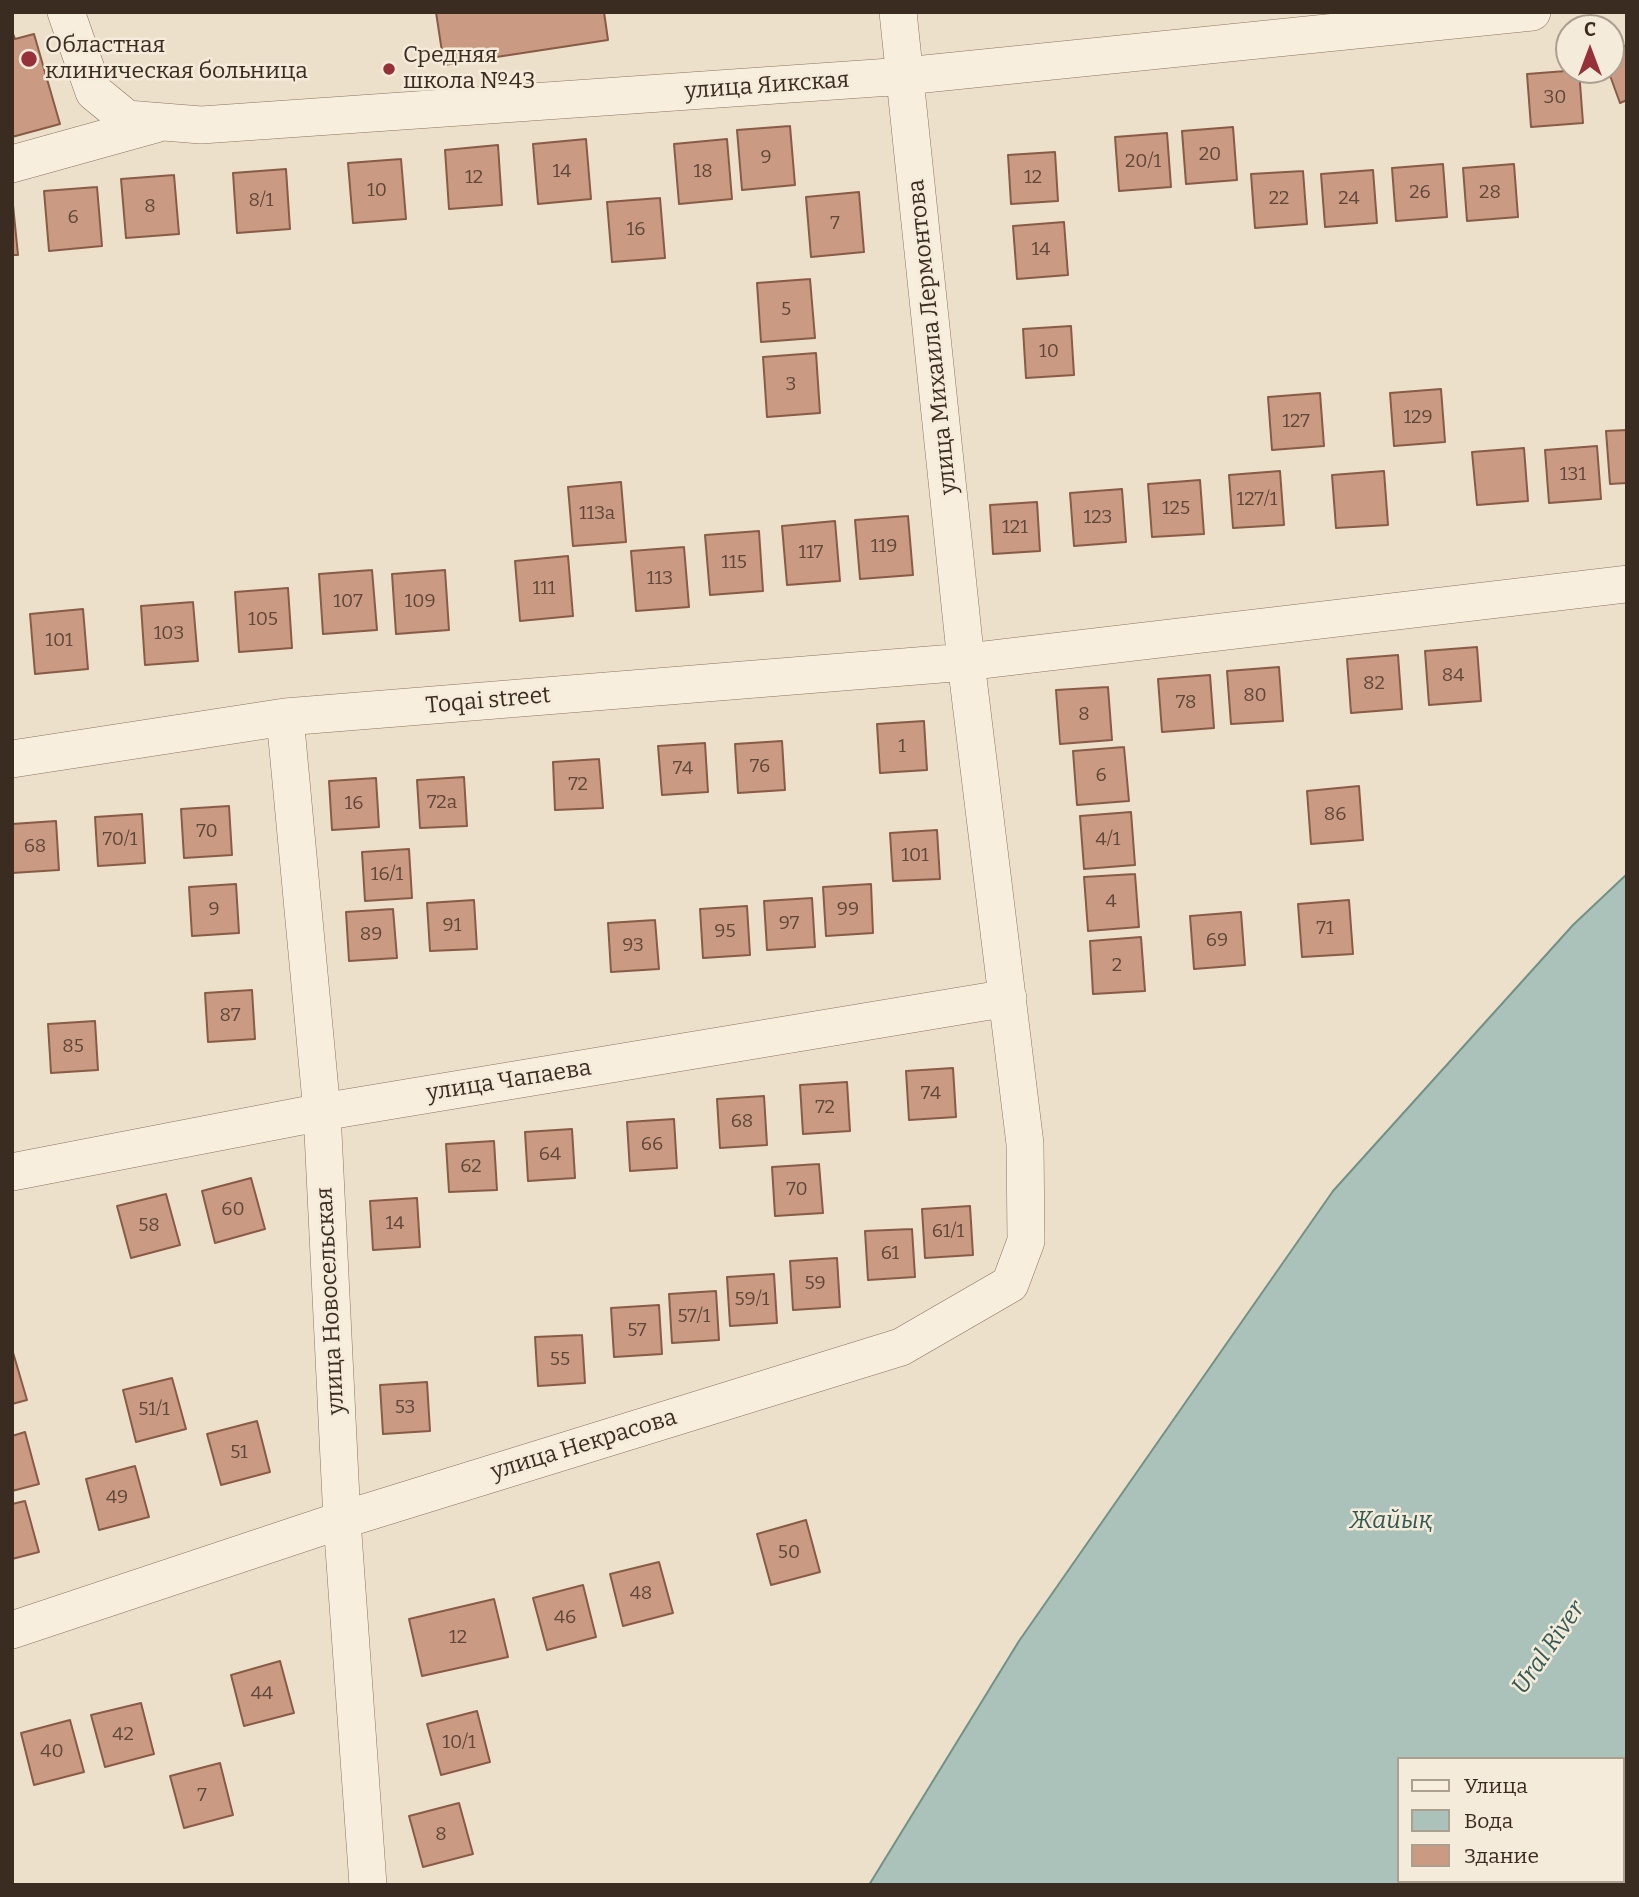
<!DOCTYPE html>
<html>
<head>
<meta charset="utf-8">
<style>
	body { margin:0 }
	#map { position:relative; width:1639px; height:1897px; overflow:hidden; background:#ede0cb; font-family:Bitter,serif }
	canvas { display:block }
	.frame { position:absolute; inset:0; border:14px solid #3b2c22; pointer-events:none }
	.legend { position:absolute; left:1397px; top:1757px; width:228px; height:126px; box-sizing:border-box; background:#f5ebda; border:2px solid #ab9f90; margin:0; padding:9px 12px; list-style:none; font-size:21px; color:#3b2c22 }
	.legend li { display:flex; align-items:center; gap:14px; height:35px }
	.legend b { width:35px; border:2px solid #ab9f90 }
	.north { position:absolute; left:1555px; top:14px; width:70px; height:70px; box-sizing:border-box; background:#f5ebda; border:2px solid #ab9f90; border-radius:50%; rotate:0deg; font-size:19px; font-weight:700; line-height:28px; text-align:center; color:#3b2c22 }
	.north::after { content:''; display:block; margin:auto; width:24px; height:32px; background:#973139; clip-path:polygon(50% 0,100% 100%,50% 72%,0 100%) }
</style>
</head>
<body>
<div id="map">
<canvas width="1639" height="1897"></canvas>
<div class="frame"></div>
<ul class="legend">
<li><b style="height:9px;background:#f8eede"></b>Улица</li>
<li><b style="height:19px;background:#abc2ba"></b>Вода</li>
<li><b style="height:19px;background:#ca9b82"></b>Здание</li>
</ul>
<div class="north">С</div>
</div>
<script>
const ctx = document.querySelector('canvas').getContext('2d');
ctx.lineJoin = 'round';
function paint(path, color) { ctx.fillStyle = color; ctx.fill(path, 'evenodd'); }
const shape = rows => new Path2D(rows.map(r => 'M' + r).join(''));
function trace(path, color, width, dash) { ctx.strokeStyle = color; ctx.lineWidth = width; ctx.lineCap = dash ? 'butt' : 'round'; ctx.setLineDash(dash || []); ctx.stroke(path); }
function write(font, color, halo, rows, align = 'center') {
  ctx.font = font + ' Bitter,serif'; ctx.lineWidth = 5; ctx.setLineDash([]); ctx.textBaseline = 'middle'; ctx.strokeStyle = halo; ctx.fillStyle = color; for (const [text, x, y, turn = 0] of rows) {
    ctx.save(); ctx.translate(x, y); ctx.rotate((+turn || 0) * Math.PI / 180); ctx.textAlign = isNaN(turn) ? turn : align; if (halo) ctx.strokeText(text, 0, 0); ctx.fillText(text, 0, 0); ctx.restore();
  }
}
const water = shape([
	[1627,874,1627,1885,869,1885,1019,1641,1333,1191,1573,925,1627,874],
	[1399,1759,1623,1759,1623,1881,1399,1881,1399,1759]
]);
paint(water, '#abc2ba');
trace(water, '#719187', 2);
const building = shape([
	[436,12,604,12,608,40,444,65,436,12],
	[12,31,15,39,34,34,60,124,12,137,12,31],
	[1627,45,1627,100,1620,103,1608,70,1611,70,1611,51,1627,45],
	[1579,70,1583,123,1531,127,1527,74,1579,70],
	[790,126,795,185,742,190,737,130,790,126],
	[1233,127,1237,180,1186,184,1182,131,1233,127],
	[1167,133,1171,187,1119,191,1115,137,1167,133],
	[586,139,591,199,538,204,533,144,586,139],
	[727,139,732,199,679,204,674,144,727,139],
	[498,145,502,205,449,209,445,150,498,145],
	[1055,152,1058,201,1011,204,1008,155,1055,152],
	[401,159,406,219,353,223,348,163,401,159],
	[1443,164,1447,217,1396,221,1392,168,1443,164],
	[1514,164,1518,217,1467,221,1463,168,1514,164],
	[286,169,290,229,237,233,233,173,286,169],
	[1373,170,1377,223,1325,227,1321,174,1373,170],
	[1303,171,1307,224,1255,228,1251,174,1303,171],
	[174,175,179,234,126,238,121,179,174,175],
	[97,187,102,246,49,251,44,191,97,187],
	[859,192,864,252,811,257,806,197,859,192],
	[12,195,18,255,12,255,12,195],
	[660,198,665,258,612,262,607,202,660,198],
	[1064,222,1068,275,1017,279,1013,226,1064,222],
	[810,279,815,338,761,342,757,283,810,279],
	[1071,326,1074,375,1026,378,1023,329,1071,326],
	[816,353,820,413,767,417,763,357,816,353],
	[1441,389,1445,442,1394,446,1390,393,1441,389],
	[1320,393,1324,446,1272,450,1268,397,1320,393],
	[1627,430,1627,483,1610,484,1606,431,1627,430],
	[1597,446,1601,499,1549,503,1545,450,1597,446],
	[1524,448,1528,501,1477,505,1472,452,1524,448],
	[1280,471,1284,525,1233,528,1229,475,1280,471],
	[1384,471,1388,525,1336,528,1332,475,1384,471],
	[1200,480,1204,534,1152,537,1148,484,1200,480],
	[621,482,626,542,573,546,568,487,621,482],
	[1122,489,1126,542,1074,546,1070,493,1122,489],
	[1037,502,1040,551,993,554,990,505,1037,502],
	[908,516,913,575,860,579,855,520,908,516],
	[835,521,840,581,787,585,782,526,835,521],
	[759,531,763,591,710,595,705,535,759,531],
	[684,547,689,607,636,611,631,551,684,547],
	[568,556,573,616,520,621,515,561,568,556],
	[372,570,377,630,323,634,319,574,372,570],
	[445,570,449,630,396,634,392,574,445,570],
	[288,588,292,648,239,652,235,592,288,588],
	[193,602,198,661,145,665,141,606,193,602],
	[83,609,88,669,35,674,30,614,83,609],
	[1477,647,1481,701,1429,705,1425,651,1477,647],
	[1398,655,1402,709,1351,713,1347,659,1398,655],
	[1279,667,1283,721,1231,724,1227,671,1279,667],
	[1210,675,1214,728,1162,732,1158,679,1210,675],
	[1108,687,1112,740,1060,744,1056,690,1108,687],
	[924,721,927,770,880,773,877,724,924,721],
	[782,741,785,790,738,793,735,744,782,741],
	[705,743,708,792,662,795,658,746,705,743],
	[1124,747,1129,801,1077,805,1073,751,1124,747],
	[599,759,603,808,555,810,553,762,599,759],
	[464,777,467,826,420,828,417,780,464,777],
	[376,778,379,827,332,830,329,781,376,778],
	[1359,786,1363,840,1311,844,1307,791,1359,786],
	[229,806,232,855,184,858,181,809,229,806],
	[1131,812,1135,865,1084,869,1080,816,1131,812],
	[142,814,145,863,98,866,95,817,142,814],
	[56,821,59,870,12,873,12,824,56,821],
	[937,830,940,879,893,881,890,833,937,830],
	[409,849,412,898,365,901,362,852,409,849],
	[1135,874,1139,927,1088,931,1084,877,1135,874],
	[236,884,239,933,192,936,189,887,236,884],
	[871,884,873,933,826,936,823,887,871,884],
	[812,898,815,947,767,950,764,901,812,898],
	[474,900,477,949,430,951,427,903,474,900],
	[1349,900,1353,954,1302,957,1298,904,1349,900],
	[747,906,750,955,703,958,700,909,747,906],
	[393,909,397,958,349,961,346,912,393,909],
	[1241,912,1245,965,1194,969,1190,916,1241,912],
	[655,920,659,969,611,972,608,923,655,920],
	[1141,937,1145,991,1093,994,1090,941,1141,937],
	[252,990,255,1039,208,1042,205,993,252,990],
	[95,1021,98,1070,51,1073,48,1024,95,1021],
	[953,1068,956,1117,909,1120,906,1071,953,1068],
	[847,1082,850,1131,803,1134,800,1085,847,1082],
	[764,1096,767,1145,720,1148,717,1099,764,1096],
	[674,1119,677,1168,630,1171,627,1122,674,1119],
	[572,1129,575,1178,528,1181,525,1132,572,1129],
	[494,1141,497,1190,449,1192,446,1144,494,1141],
	[819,1164,823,1213,775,1216,772,1167,819,1164],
	[251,1178,265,1229,215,1243,202,1191,251,1178],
	[166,1194,180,1245,131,1258,117,1206,166,1194],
	[417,1198,420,1247,373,1250,370,1201,417,1198],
	[970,1206,973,1255,925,1258,922,1209,970,1206],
	[912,1229,915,1277,868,1280,865,1231,912,1229],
	[837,1258,840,1307,793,1310,790,1261,837,1258],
	[774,1274,777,1323,730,1326,727,1277,774,1274],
	[716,1291,719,1340,672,1343,669,1294,716,1291],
	[659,1305,662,1354,614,1357,611,1308,659,1305],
	[582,1335,585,1383,538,1386,535,1337,582,1335],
	[12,1349,27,1400,12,1404,12,1349],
	[172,1378,186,1429,136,1442,123,1390,172,1378],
	[427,1382,430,1431,383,1434,380,1385,427,1382],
	[257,1421,270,1472,221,1485,207,1434,257,1421],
	[25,1432,39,1484,12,1491,12,1436,25,1432],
	[135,1466,149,1517,99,1530,86,1479,135,1466],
	[25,1501,39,1552,12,1559,12,1504,25,1501],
	[806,1520,820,1572,771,1585,757,1534,806,1520],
	[659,1562,673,1613,623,1626,610,1574,659,1562],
	[583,1585,596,1637,547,1650,533,1598,583,1585],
	[494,1599,508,1657,422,1676,409,1619,494,1599],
	[280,1661,294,1713,244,1726,231,1675,280,1661],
	[141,1703,154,1754,105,1767,91,1715,141,1703],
	[477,1711,490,1762,441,1775,427,1724,477,1711],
	[70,1720,84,1772,34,1785,21,1733,70,1720],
	[220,1763,233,1815,184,1828,170,1776,220,1763],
	[459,1803,473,1854,423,1867,409,1816,459,1803]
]);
paint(building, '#ca9b82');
trace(building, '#885b46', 2);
const minor = shape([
	[66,12,94,92,127,119,201,125,905,76,1532,12],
	[12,164,156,124],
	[285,717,322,1112,342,1520,368,1885],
	[12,759,285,717,966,662,1627,584],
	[12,1172,322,1112,1008,998],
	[12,1630,342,1520,901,1347,1010,1284,1026,1241,1025,1144,966,662,898,12]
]);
trace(minor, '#8a735f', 38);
trace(minor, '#f8eede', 37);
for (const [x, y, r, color] of [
	[29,59,9,"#973139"],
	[389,69,7,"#973139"]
]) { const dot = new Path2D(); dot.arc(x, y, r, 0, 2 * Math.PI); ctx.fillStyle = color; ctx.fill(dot); trace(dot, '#f5ebda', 2.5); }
write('19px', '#5f483a', null, [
	["30",1555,98],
	["20",1210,155],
	["9",766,158],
	["20/1",1143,162],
	["14",562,172],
	["18",703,172],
	["12",474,178],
	["12",1033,178],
	["10",377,191],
	["26",1420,193],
	["28",1490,193],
	["22",1279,199],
	["24",1349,199],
	["8/1",261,201],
	["8",150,207],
	["6",73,218],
	["7",835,224],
	["16",636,230],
	["14",1041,250],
	["5",786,310],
	["10",1049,352],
	["3",791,385],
	["129",1418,418],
	["127",1296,422],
	["131",1573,475],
	["127/1",1257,500],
	["125",1176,509],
	["113а",597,514],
	["123",1098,518],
	["121",1015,528],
	["119",884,547],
	["117",811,553],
	["115",734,563],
	["113",660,579],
	["111",544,589],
	["107",348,602],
	["109",420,602],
	["105",263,620],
	["103",169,634],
	["101",59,641],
	["84",1453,676],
	["82",1374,684],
	["80",1255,696],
	["78",1186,703],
	["8",1084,715],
	["1",902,747],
	["76",760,767],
	["74",683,769],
	["6",1101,776],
	["72",578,785],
	["72а",442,803],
	["16",354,804],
	["86",1335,815],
	["70",207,832],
	["70/1",120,840],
	["4/1",1108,840],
	["68",35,847],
	["101",915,856],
	["16/1",387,875],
	["4",1111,902],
	["9",214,910],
	["99",848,910],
	["97",789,924],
	["91",452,926],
	["71",1325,929],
	["95",725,932],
	["89",371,935],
	["69",1217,941],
	["93",633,946],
	["2",1117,966],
	["87",230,1016],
	["85",73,1047],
	["74",931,1094],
	["72",825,1108],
	["68",742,1122],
	["66",652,1145],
	["64",550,1155],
	["62",471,1167],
	["70",797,1190],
	["60",233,1210],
	["14",395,1224],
	["58",149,1226],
	["61/1",948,1232],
	["61",890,1254],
	["59",815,1284],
	["59/1",752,1300],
	["57/1",694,1317],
	["57",637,1331],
	["55",560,1360],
	["53",405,1408],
	["51/1",154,1410],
	["51",239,1453],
	["49",117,1498],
	["50",789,1553],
	["48",641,1594],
	["46",565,1618],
	["12",458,1638],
	["44",262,1694],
	["42",123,1735],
	["10/1",459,1743],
	["40",52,1752],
	["7",202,1796],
	["8",441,1835]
]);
write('23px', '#3b2c22', '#f5ebda', [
	["Областная",45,46],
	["клиническая больница",45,72],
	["Средняя",403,56],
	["школа №43",403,82]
], 'left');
write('23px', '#3b2c22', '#f5ebda', [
	["улица Яикская",767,86,-4],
	["улица Михаила Лермонтова",933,337,-96],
	["Toqai street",488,701,-5],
	["улица Чапаева",509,1081,-9],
	["улица Новосельская",331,1301,-93],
	["улица Некрасова",584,1445,-17]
]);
write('italic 24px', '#325a55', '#f5ebda', [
	["Жайық",1391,1521],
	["Ural River",1549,1648,-55]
]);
</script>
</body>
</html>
